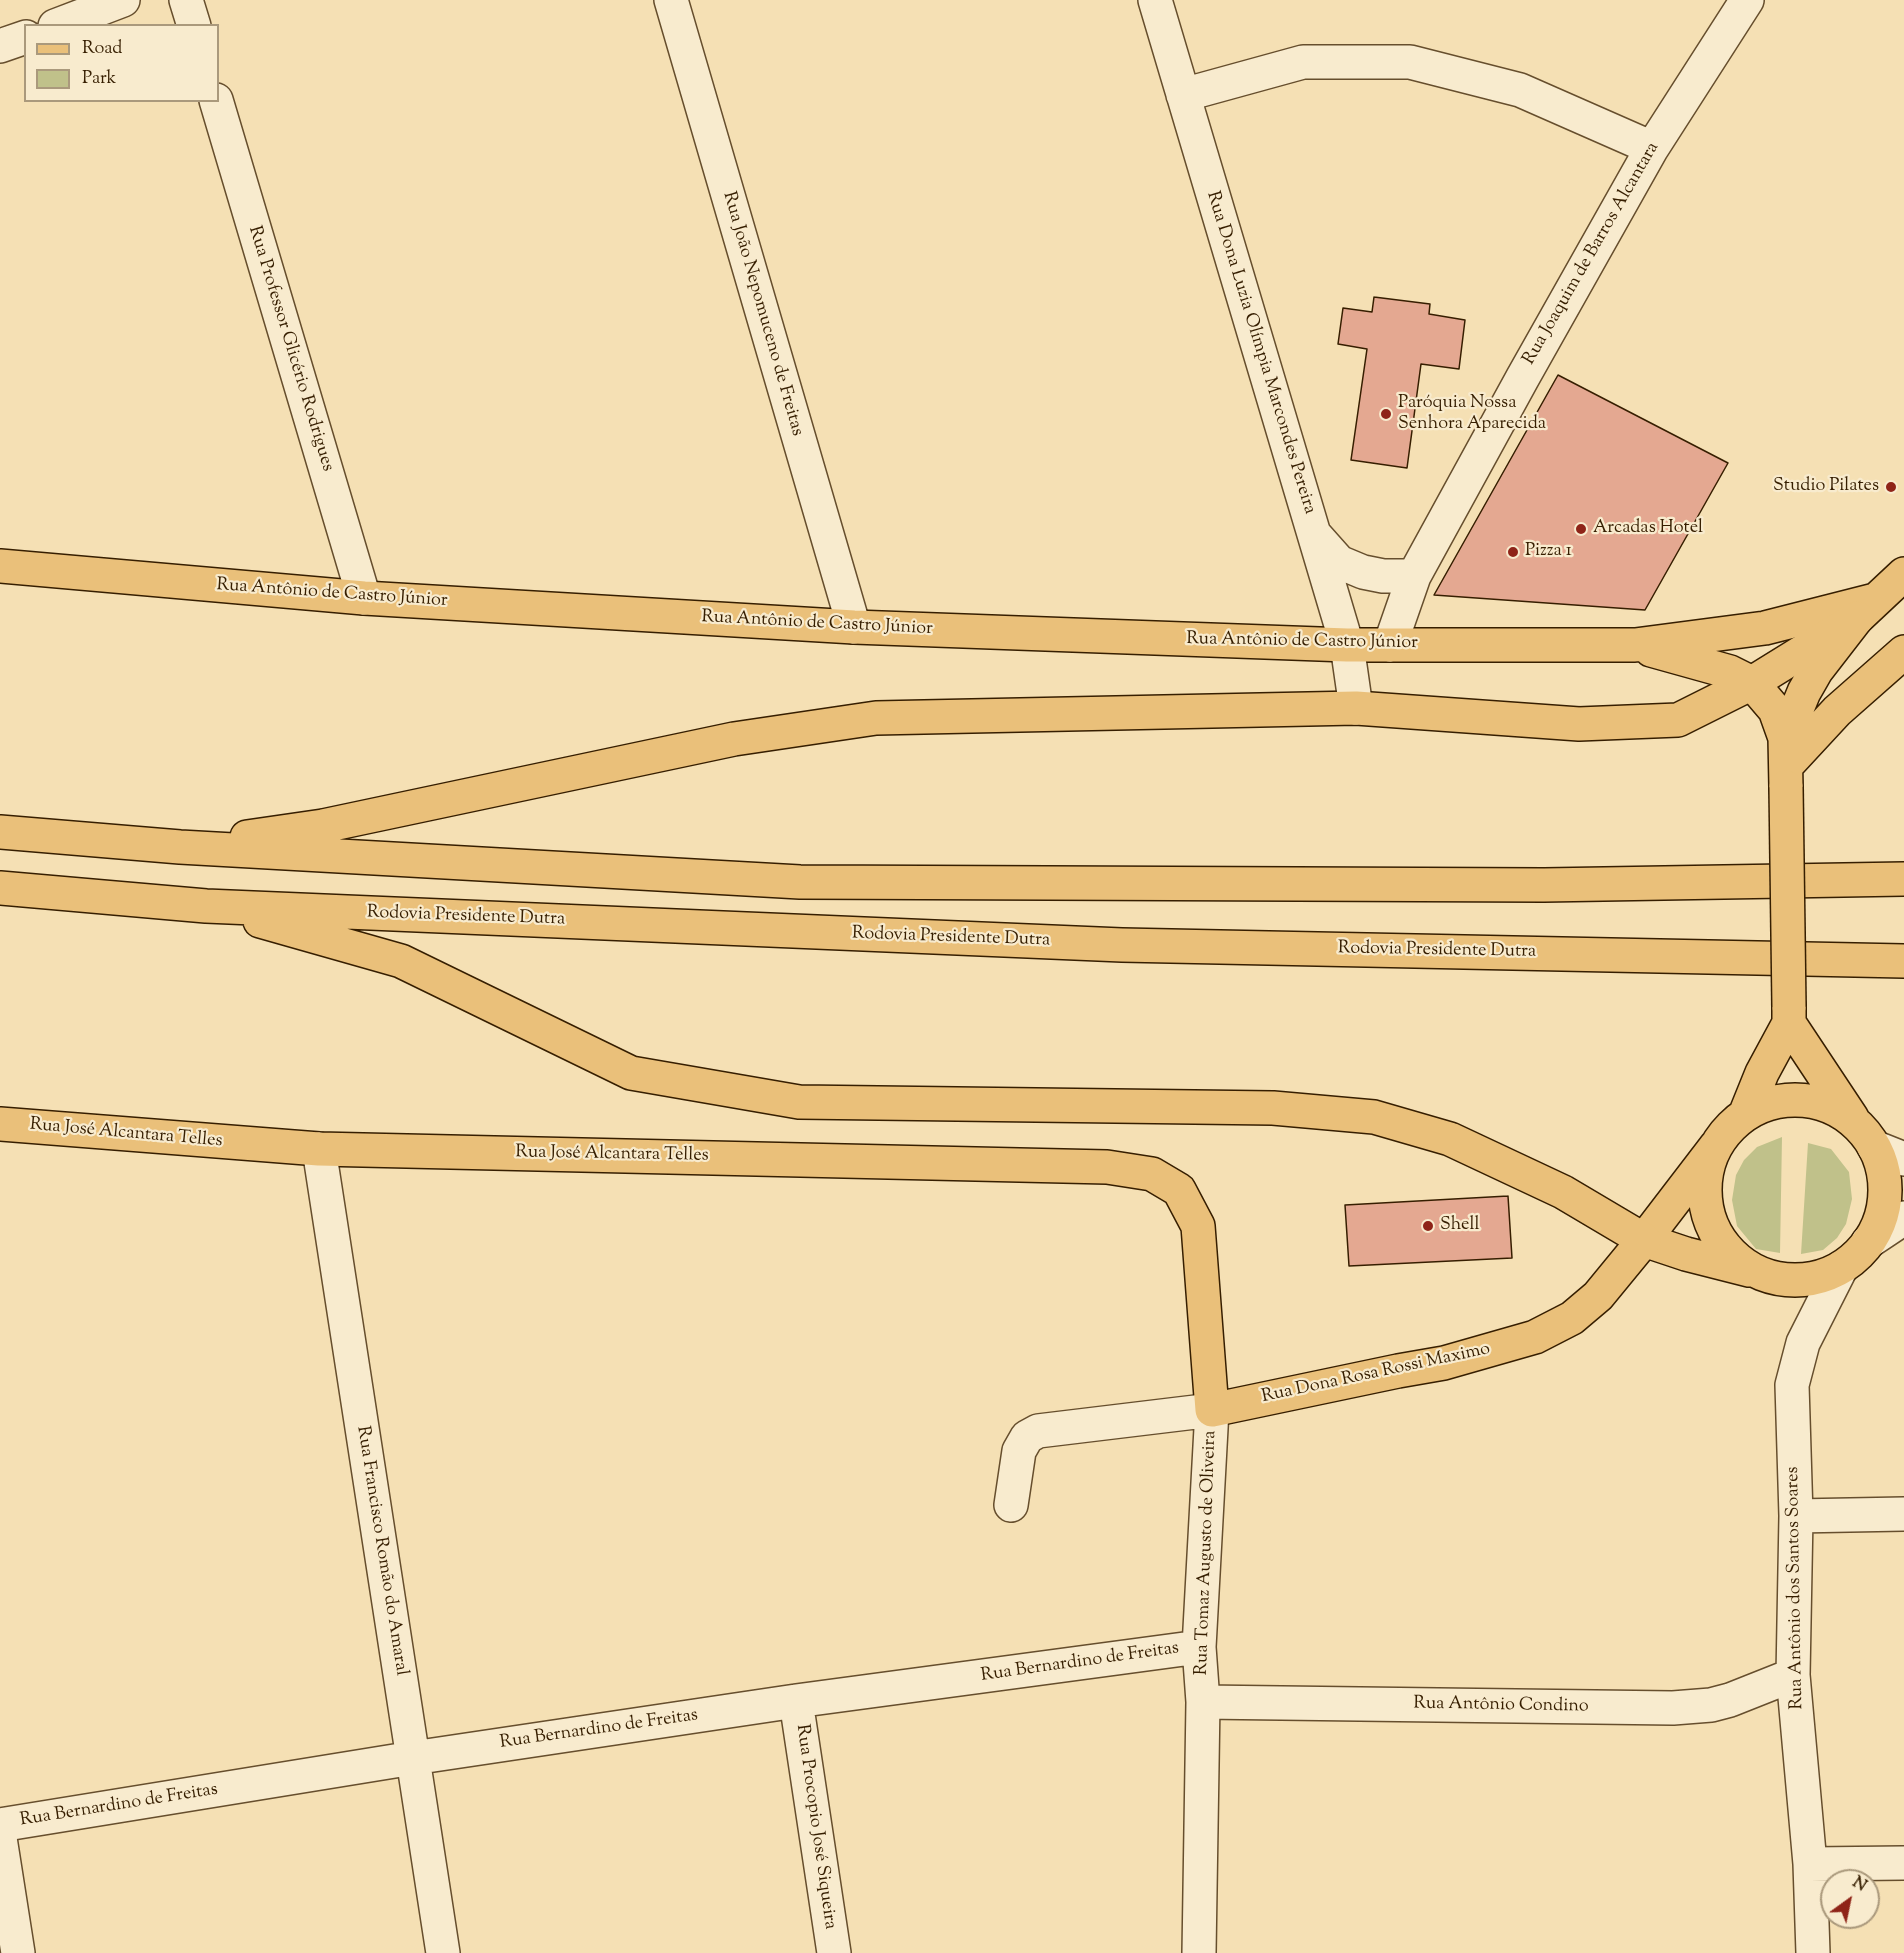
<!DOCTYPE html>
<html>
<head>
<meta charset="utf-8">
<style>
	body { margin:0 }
	#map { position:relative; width:1904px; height:1953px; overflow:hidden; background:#f5e0b4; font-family:"Sorts Mill Goudy",serif }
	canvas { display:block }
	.legend { position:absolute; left:24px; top:24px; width:195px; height:78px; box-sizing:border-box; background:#f8ebce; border:2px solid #aa997c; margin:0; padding:8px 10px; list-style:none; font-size:18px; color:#361e00 }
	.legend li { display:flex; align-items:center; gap:12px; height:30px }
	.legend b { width:30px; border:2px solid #aa997c }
	.north { position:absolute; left:1820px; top:1869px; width:60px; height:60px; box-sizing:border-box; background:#f8ebce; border:2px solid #aa997c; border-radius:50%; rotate:33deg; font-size:16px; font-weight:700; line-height:24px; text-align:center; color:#361e00 }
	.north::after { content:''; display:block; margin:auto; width:21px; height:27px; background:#8f2418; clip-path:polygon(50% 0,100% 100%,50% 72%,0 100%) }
</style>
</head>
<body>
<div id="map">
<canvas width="1904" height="1953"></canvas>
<ul class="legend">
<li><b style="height:8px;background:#eac07a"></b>Road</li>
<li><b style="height:16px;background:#c0c18a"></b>Park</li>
</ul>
<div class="north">N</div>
</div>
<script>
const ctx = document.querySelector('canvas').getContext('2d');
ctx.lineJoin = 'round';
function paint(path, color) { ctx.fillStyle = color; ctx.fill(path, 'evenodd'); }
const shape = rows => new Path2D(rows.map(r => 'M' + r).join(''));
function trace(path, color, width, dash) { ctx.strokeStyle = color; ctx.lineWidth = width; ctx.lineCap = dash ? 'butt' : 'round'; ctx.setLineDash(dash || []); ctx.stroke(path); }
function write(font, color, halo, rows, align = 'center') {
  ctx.font = font + ' "Sorts Mill Goudy",serif'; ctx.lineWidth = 4.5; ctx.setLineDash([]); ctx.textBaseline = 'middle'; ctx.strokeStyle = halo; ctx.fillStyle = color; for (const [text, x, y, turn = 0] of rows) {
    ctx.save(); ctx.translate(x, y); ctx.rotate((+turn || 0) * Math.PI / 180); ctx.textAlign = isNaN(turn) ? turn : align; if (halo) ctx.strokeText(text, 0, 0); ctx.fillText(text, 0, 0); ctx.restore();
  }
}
paint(shape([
	[1782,1137,1780,1253,1756,1249,1737,1226,1732,1200,1736,1175,1744,1160,1757,1147],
	[1808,1143,1831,1149,1849,1172,1852,1199,1846,1224,1837,1238,1823,1250,1801,1254]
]), '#c0c18a');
const building = shape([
	[1374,297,1430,304,1429,314,1465,320,1459,369,1421,364,1407,468,1351,460,1367,349,1338,344,1343,308,1372,312,1374,297],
	[1558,375,1728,463,1645,610,1434,595,1558,375],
	[1508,1196,1512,1258,1349,1266,1345,1205,1508,1196]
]);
paint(building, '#e4a891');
trace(building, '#361e00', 1.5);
const minor = shape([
	[186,0,194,26],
	[671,0,854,627],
	[1155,0,1347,645,1356,708],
	[55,26,123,0],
	[0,46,26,37],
	[1183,95,1303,62,1410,62,1520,90,1652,148],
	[216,100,364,598],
	[1315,535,1339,562,1363,572,1383,576,1414,576],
	[1390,645,1414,576,1523,377,1652,148,1747,0],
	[1874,1147,1904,1159],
	[319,1149,443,1953],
	[1868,1242,1904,1218],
	[1011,1505,1019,1451,1027,1437,1038,1431,1212,1410,1199,1647,1203,1702,1199,1953],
	[1796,1516,1904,1514],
	[796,1701,834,1953],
	[1203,1702,1673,1708,1711,1705,1730,1700,1793,1675],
	[0,1825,413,1758,796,1701,1199,1647],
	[0,1838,18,1953],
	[1810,1864,1904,1863],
	[1813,1953,1810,1864,1793,1675,1796,1516,1792,1385,1803,1343,1841,1268]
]);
const major = shape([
	[0,566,364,598,854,627,1347,645,1635,645,1765,628,1875,600],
	[1651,650,1730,672,1752,683,1775,710,1785,738,1786,787],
	[1785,738,1804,692,1816,671,1857,618,1904,574],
	[1786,766,1837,711,1904,652],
	[1789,1023,1852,1118],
	'1705 1190a90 90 0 1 1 180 0a90 90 0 1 1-180 0Z',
	[1745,1115,1762,1073,1789,1023,1789,1007],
	[0,1124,319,1149,1107,1167,1152,1174,1179,1190,1198,1226,1212,1410,1398,1371,1444,1363,1535,1337,1572,1318,1598,1296,1644,1240,1716,1146],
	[1644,1240,1686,1254,1749,1270]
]);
const highway = shape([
	[0,832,180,847,800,882,1544,885,1904,879],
	[247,837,323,826,734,739,876,718,1356,708,1579,724,1678,720,1752,683,1857,618],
	[0,888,206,906,1122,945,1904,961],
	[260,921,401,961,631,1073,799,1102,1273,1108,1374,1117,1450,1139,1563,1192,1644,1240]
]);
trace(minor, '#664e2d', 36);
trace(major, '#361e00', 36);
trace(highway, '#361e00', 36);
trace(minor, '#f8ebce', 33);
trace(major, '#eac07a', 33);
trace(highway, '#eac07a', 33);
const majorBridge = shape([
	[1786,787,1789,1007]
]);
trace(majorBridge, '#361e00', 36, []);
trace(majorBridge, '#eac07a', 33);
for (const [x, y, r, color] of [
	[1386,414,6,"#8f2418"],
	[1891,487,6,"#8f2418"],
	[1581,529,6,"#8f2418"],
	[1513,552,6,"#8f2418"],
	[1428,1226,6,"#8f2418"]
]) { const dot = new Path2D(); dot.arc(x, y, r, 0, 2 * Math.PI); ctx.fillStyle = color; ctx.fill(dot); trace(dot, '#f8ebce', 2); }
write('18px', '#361e00', '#f8ebce', [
	["Rua Joaquim de Barros Alcantara",1592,254,-60],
	["Rua João Nepomuceno de Freitas",762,314,74],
	["Rua Professor Glicério Rodrigues",290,349,73],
	["Rua Dona Luzia Olímpia Marcondes Pereira",1260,353,73],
	["Rua Antônio de Castro Júnior",332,594,4],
	["Rua Antônio de Castro Júnior",817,624,3],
	["Rua Antônio de Castro Júnior",1302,642,1],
	["Rodovia Presidente Dutra",466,917,2],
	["Rodovia Presidente Dutra",951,938,2],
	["Rodovia Presidente Dutra",1437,951,1],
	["Rua José Alcantara Telles",126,1134,5],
	["Rua José Alcantara Telles",612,1155,1],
	["Rua Dona Rosa Rossi Maximo",1376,1374,-12],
	["Rua Francisco Romão do Amaral",381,1551,81],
	["Rua Tomaz Augusto de Oliveira",1207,1553,-88],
	["Rua Antônio dos Santos Soares",1796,1588,-91],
	["Rua Bernardino de Freitas",1080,1663,-8],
	["Rua Antônio Condino",1501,1706,1],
	["Rua Bernardino de Freitas",599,1730,-8],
	["Rua Bernardino de Freitas",119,1806,-9],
	["Rua Procopio José Siqueira",815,1827,82]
]);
write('18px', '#361e00', '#f8ebce', [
	["Paróquia Nossa",1398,404],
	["Senhora Aparecida",1398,425],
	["Studio Pilates",1879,487,"right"],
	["Arcadas Hotel",1593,529],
	["Pizza 1",1525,552],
	["Shell",1440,1226]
], 'left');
</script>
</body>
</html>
